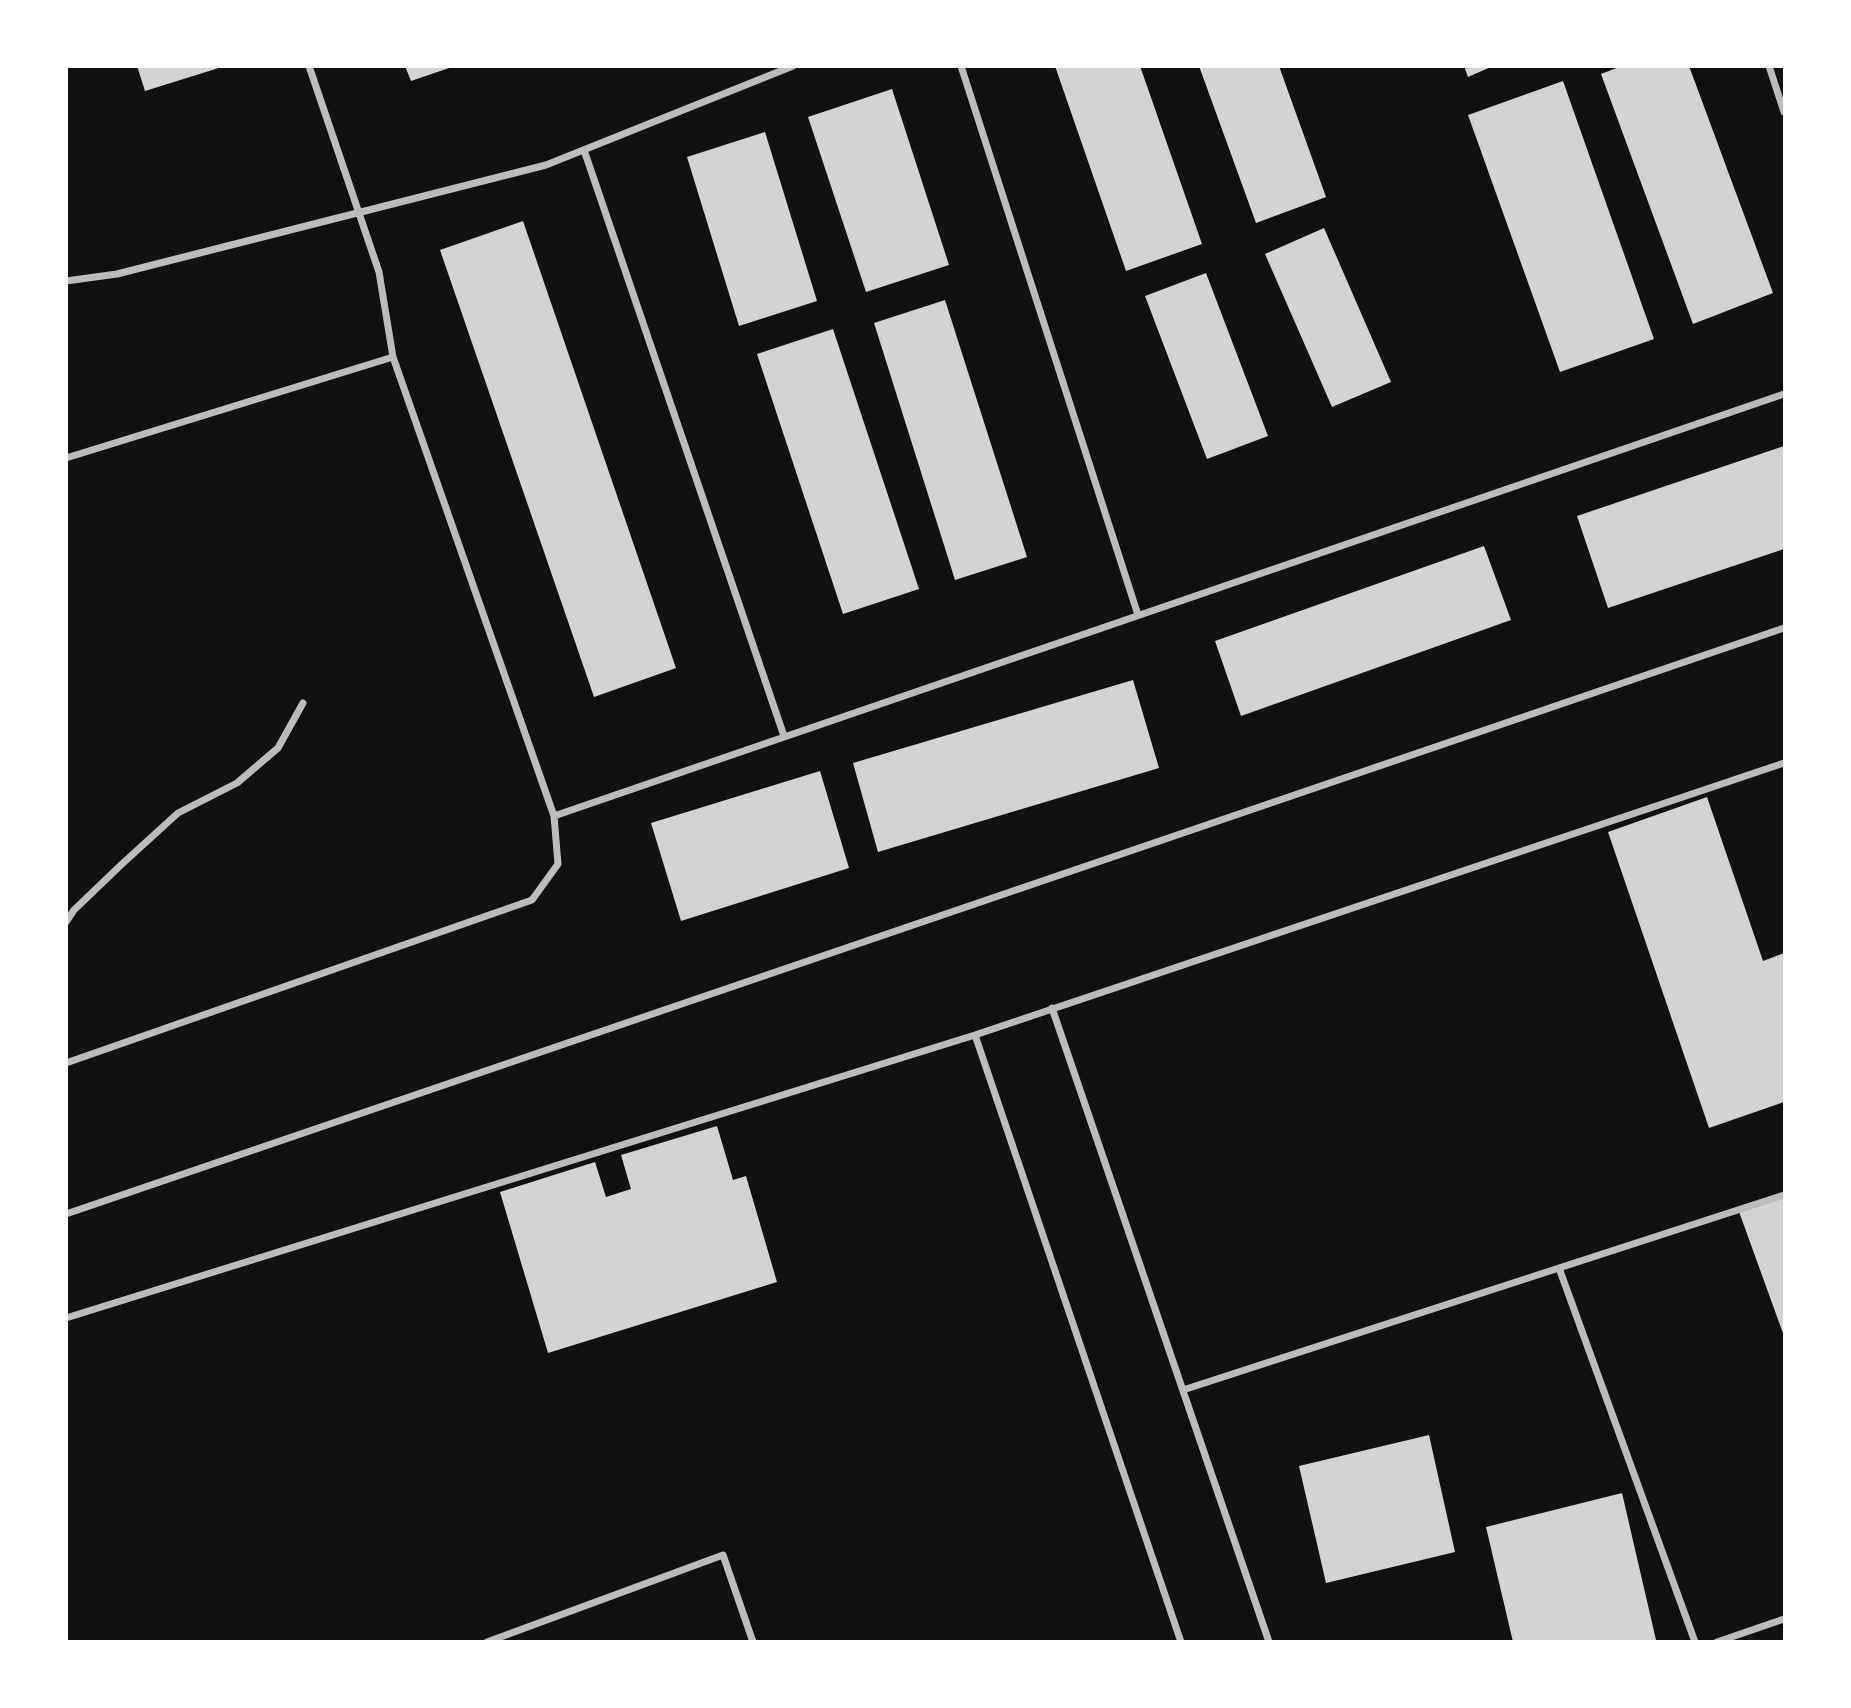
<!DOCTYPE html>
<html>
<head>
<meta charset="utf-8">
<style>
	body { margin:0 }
	#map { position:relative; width:1851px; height:1708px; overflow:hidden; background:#111; font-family:"Asap Condensed",sans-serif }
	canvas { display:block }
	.frame { position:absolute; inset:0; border:68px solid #fff; pointer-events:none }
</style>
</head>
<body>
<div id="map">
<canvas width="1851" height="1708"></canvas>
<div class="frame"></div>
</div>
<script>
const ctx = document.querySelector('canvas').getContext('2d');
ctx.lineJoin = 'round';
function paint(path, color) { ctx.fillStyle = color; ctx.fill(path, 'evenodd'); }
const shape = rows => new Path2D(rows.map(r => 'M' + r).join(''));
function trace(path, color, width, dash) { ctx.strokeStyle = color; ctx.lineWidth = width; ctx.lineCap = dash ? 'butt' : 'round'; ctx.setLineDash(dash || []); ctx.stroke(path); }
paint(shape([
	[137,66,222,66,222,67,145,91],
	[405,66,452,66,452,67,411,81],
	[1055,66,1140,66,1202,244,1126,271],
	[1199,66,1279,66,1326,197,1256,223],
	[1464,66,1493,66,1468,77],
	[1622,66,1689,66,1773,293,1693,324,1601,74],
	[1563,81,1654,339,1560,372,1468,115],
	[892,89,949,265,866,292,808,117],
	[765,132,817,301,739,326,687,157],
	[523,221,676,668,594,697,440,250],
	[1324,228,1391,382,1332,407,1265,254],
	[1206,273,1268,436,1207,459,1145,296],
	[945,300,1027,557,955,580,874,323],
	[833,329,919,589,843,614,757,354],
	[1784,446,1784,549,1608,608,1577,516],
	[1484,546,1511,620,1241,716,1215,641],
	[1133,680,1159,768,878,852,853,763],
	[820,771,849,868,681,921,651,823],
	[1707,797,1763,961,1784,953,1784,1102,1709,1128,1608,832],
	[717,1126,733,1180,746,1176,777,1282,548,1353,500,1192,595,1162,606,1197,631,1189,621,1155],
	[1784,1192,1784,1336,1738,1209],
	[1429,1435,1455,1552,1326,1583,1299,1466],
	[1622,1493,1656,1640,1513,1642,1486,1527]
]), '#d3d3d3');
trace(shape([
	[961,66,1138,615],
	[1769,66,1784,112],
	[584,150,784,736],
	[66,281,117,274,546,165,793,66],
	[66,458,393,357,379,272,309,66],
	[554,816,1784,394],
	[66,922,74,910,122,864,178,813,237,783,278,748,303,703],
	[1052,1008,1269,1642],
	[975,1035,1181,1642],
	[66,1063,532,900,558,864,554,816,393,357],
	[66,1214,1784,628],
	[1559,1268,1695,1642],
	[66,1318,975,1035,1784,763],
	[1183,1390,1784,1195],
	[487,1642,723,1555,753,1642],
	[1717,1642,1784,1619]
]), '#bcbcbc', 7);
</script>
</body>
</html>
